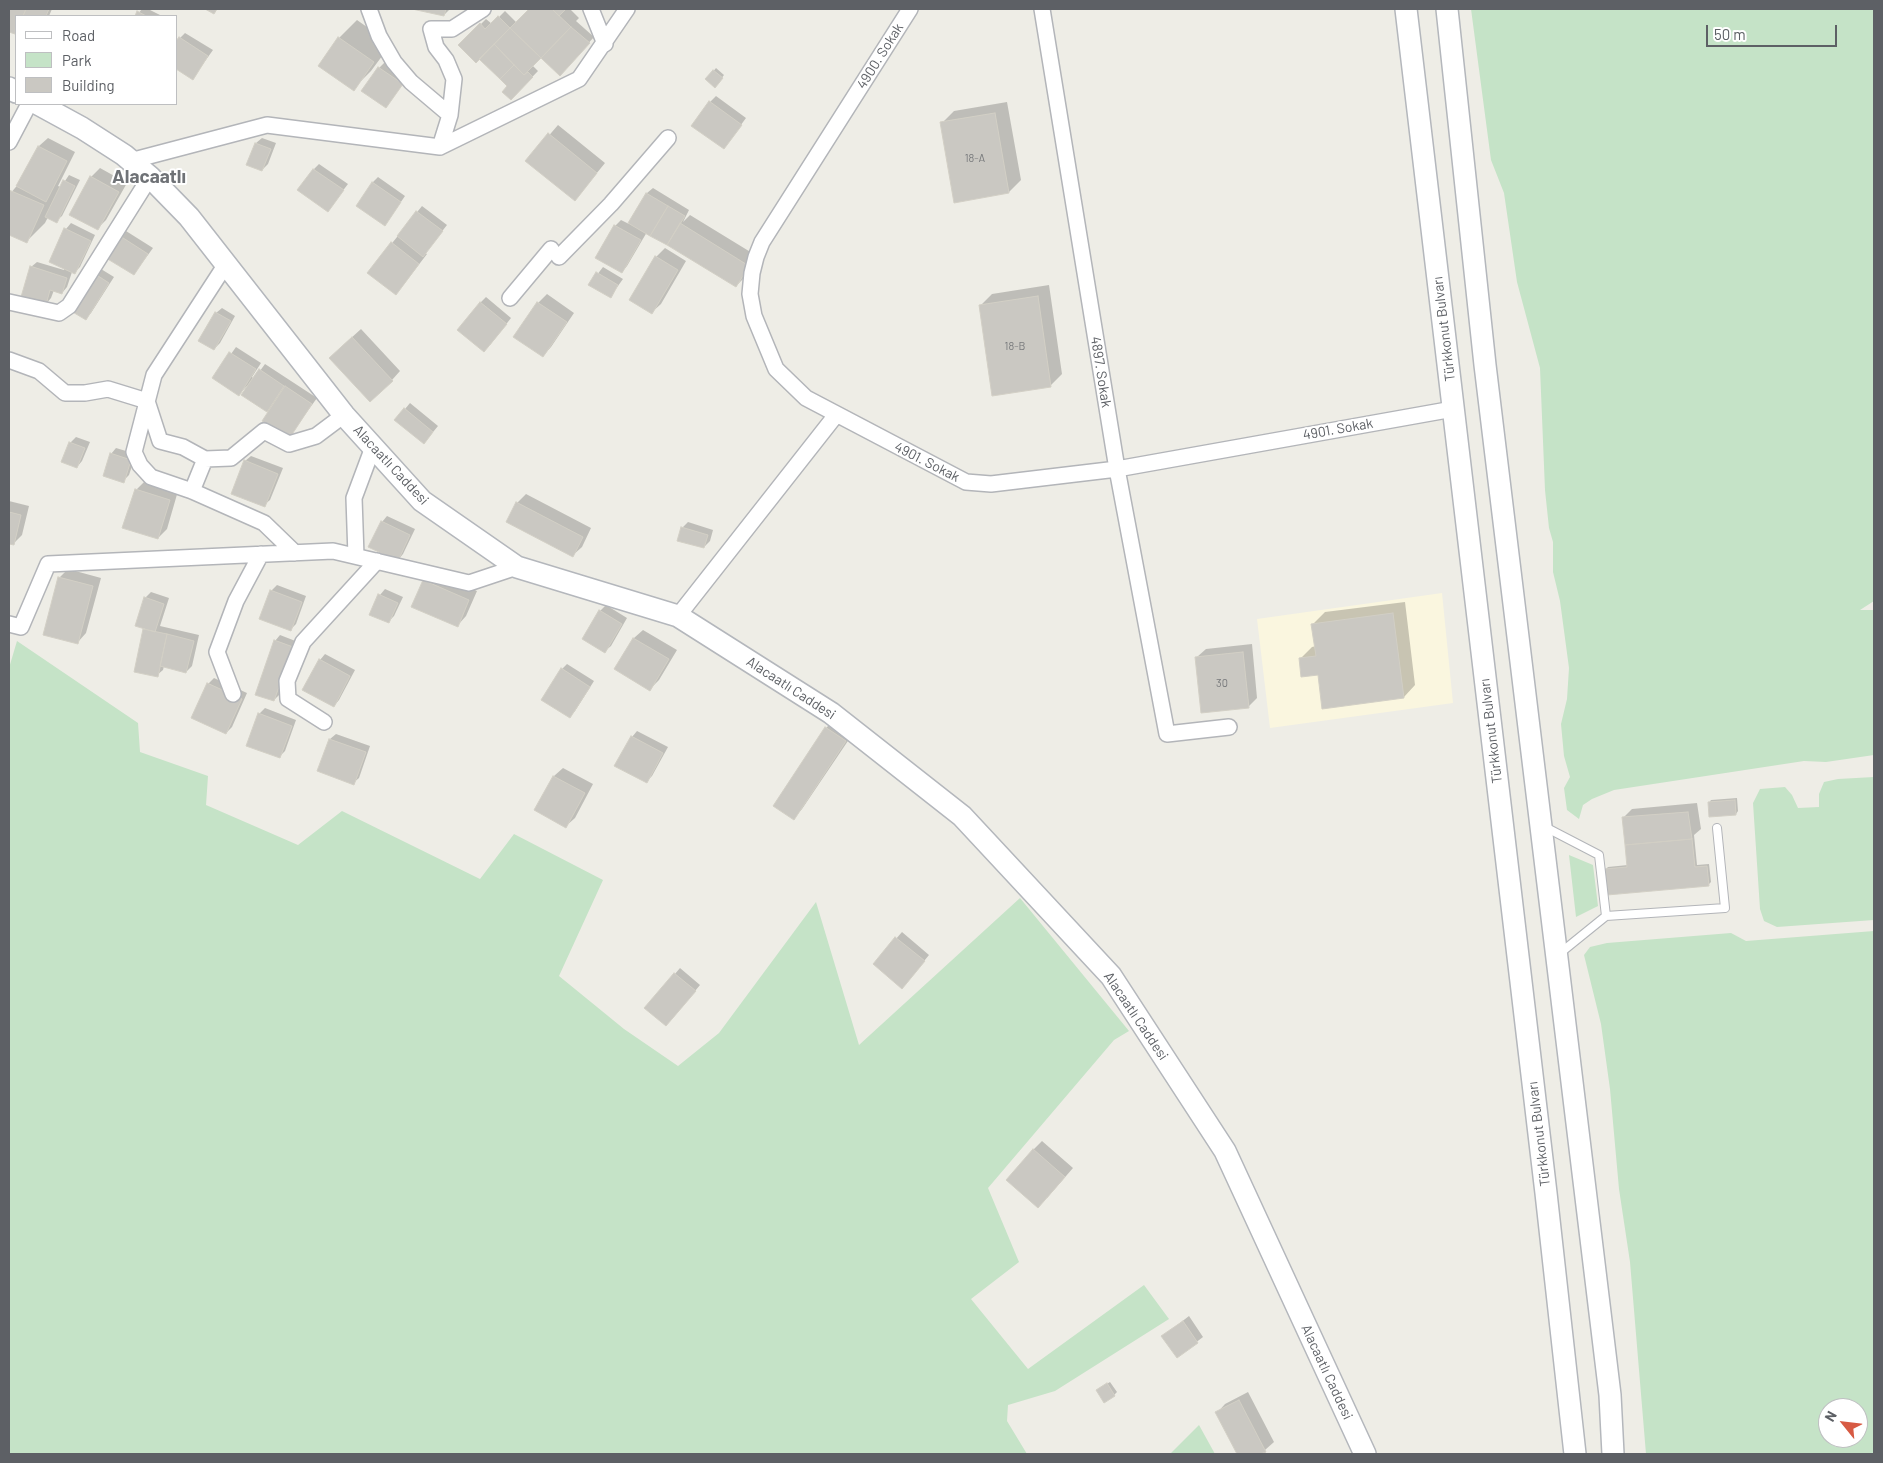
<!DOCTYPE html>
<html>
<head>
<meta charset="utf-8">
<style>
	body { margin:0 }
	#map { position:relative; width:1883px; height:1463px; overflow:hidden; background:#eeede6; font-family:Barlow,sans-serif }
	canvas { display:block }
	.frame { position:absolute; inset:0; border:10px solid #5d6065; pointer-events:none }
	.legend { position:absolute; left:15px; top:15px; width:162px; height:90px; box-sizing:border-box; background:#fff; border:1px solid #bebfc1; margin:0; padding:6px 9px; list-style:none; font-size:15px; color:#5d6065 }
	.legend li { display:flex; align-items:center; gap:10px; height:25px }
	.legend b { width:25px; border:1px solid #bebfc1 }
	.north { position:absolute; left:1818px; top:1398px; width:50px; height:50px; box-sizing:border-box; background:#fff; border:1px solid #bebfc1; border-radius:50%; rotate:299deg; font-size:14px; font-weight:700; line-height:20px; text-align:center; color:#5d6065 }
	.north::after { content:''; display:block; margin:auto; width:18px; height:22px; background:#d75a43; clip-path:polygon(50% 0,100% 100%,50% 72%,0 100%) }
	.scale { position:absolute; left:1706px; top:25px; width:131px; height:22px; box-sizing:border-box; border:2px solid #5d6065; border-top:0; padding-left:6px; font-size:15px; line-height:18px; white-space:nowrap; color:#5d6065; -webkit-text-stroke:4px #fff; paint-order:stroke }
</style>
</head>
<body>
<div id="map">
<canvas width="1883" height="1463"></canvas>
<div class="frame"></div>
<ul class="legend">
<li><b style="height:6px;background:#fff"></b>Road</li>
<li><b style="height:14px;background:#c5e3c7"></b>Park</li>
<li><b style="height:14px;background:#cac8c2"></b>Building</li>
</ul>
<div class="north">N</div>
<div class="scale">50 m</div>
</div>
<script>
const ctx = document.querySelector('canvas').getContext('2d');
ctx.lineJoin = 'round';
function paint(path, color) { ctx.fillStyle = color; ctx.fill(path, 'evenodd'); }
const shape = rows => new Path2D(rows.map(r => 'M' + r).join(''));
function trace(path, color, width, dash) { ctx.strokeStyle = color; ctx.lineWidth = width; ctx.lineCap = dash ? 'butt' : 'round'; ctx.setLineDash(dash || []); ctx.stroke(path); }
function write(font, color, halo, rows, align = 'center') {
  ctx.font = font + ' Barlow,sans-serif'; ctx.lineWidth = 4; ctx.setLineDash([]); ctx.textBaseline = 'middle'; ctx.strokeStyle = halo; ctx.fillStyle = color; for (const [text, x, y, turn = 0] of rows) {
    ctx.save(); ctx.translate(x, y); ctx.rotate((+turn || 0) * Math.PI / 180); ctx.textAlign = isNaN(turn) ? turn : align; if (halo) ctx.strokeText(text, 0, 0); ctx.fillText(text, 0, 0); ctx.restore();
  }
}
paint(shape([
	[1442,593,1453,703,1270,728,1257,619]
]), '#faf6df');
paint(shape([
	[1471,9,1874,9,1874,601,1860,610,1874,610,1874,755,1826,762,1804,761,1614,790,1592,799,1583,805,1579,819,1567,810,1564,788,1570,777,1564,756,1561,724,1567,699,1569,668,1560,601,1553,572,1553,542,1549,528,1545,490,1540,368,1517,282,1504,193,1491,160],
	[17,641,138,723,140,752,208,776,206,805,298,845,342,811,480,879,514,834,603,880,559,976,624,1029,678,1066,719,1033,816,902,859,1045,1020,898,1129,1031,1114,1040,988,1188,1019,1262,971,1299,1028,1369,1144,1285,1169,1319,1055,1391,1008,1405,1007,1421,1027,1454,9,1454,9,668],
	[1874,777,1874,920,1777,927,1764,921,1760,909,1753,803,1760,789,1785,787,1792,795,1798,808,1819,807,1819,794,1824,782,1838,779],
	[1569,855,1593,865,1598,906,1576,917],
	[1874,931,1874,1454,1646,1454,1630,1262,1619,1189,1610,1089,1601,1024,1584,955,1590,947,1607,943,1731,933,1746,941],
	[1828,1408,1858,1408,1858,1438,1828,1438],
	[1199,1425,1215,1454,1170,1454]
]), '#c5e3c7');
paint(shape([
	[9,9,52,9,49,16,16,16,16,33,9,30],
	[142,9,148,9,162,16,136,16],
	[417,9,450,9,444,15],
	[530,9,570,9,579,18,576,21,594,37,566,68,542,57,532,65,538,71,511,99,509,86,480,57,460,45,486,19,492,24,505,11,517,23],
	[357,20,391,44,371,71,353,89,339,38],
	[185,33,213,50,193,78,180,38],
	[385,62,407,78,386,107,379,68],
	[716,68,724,75,717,84,707,79],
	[716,96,746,118,724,148,710,102],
	[1007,102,1021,180,1009,192,942,123,954,111],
	[558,125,605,163,575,200,527,161],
	[48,138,75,152,58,186,61,187,69,175,80,180,62,216,56,221,48,217,45,223,27,241,9,233,9,195,21,181,39,146],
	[262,138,276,143,268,164,262,170,248,164,256,143],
	[319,164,348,184,328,210,314,169],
	[100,168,127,183,106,220,98,228,91,177],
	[378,177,405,196,390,218,372,183],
	[653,188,689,210,683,222,690,215,757,256,745,277,736,286,647,232,627,266,622,272,597,258,615,226,621,220,629,224,647,193],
	[422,206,447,225,425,253,427,254,404,284,396,293,368,273],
	[71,223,95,235,80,267,74,273,72,272,67,287,62,293,54,290,51,298,46,304,31,267,37,262,64,270,66,229],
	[126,231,153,248,134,274,121,237],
	[665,248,686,261,661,304,652,312,656,257],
	[603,267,623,279,610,297,590,284],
	[101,269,114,277,91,313,86,318,96,275],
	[1049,285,1062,374,1050,386,980,306,992,294],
	[547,294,574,313,551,347,543,356,515,337,538,303],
	[486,297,511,318,490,345,480,303],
	[222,308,235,316,220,343,214,349,216,313],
	[361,329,400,371,392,380,339,349],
	[236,347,261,363,252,377,254,379,265,364,317,398,289,437,269,412,243,394,248,385,239,394,214,378],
	[410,403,438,426,429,437,405,409],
	[76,437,90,442,82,461,77,467,70,443],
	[116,448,136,454,129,475,123,481,111,454],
	[251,456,283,468,270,500,264,505,245,461],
	[145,481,178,491,167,529,158,538,136,490],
	[526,494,591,528,582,547,573,555,517,503],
	[9,501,29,506,22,535,13,544,9,543],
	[387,516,415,529,403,554,398,560,382,522],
	[688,522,713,530,710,541,704,547,682,528],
	[68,569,101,578,86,633,78,642,59,578],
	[432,572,477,591,466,616,458,625,424,581],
	[277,585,306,596,296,624,290,630,271,591],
	[385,589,403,597,394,616,388,622,380,595],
	[151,592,169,598,160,626,199,635,192,666,186,672,164,666,163,670,157,675,135,671,145,628,145,598],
	[1405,602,1415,685,1404,697,1319,674,1300,659,1312,647,1316,646,1313,624,1325,612],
	[606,605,627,618,611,646,605,651,600,611],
	[643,630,677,650,659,680,650,689,616,669,634,638],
	[280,635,298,642,280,694,274,700,275,641],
	[1252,644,1257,698,1248,707,1197,657,1206,649],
	[325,654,355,670,339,700,334,706,320,660],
	[567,664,594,681,575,711,570,716,562,669],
	[214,678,247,693,232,727,226,733,208,684],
	[265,708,296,720,285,751,279,757,259,714],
	[835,719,854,732,802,809,794,818,826,728],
	[637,731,668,747,652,776,646,782,632,737],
	[336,734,370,746,359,778,353,783,318,771,330,739],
	[563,768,593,784,575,818,566,826,535,810,554,776],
	[1737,798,1738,811,1736,814,1710,816,1709,803,1711,800],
	[1697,803,1701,829,1694,835,1697,865,1709,864,1711,882,1708,885,1606,869,1608,867,1628,865,1624,817,1632,809],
	[902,932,929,955,907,982,874,964],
	[680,968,700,985,672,1019,646,1008],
	[1042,1141,1073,1168,1047,1198,1033,1150],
	[1189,1316,1203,1337,1177,1357,1163,1336],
	[1110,1382,1117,1392,1114,1395,1100,1388],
	[1248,1392,1274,1442,1265,1450,1258,1454,1238,1454,1217,1413,1225,1404]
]), '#0003');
const building = shape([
	[9,9,26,9,23,16,16,16,15,34,9,32,9,9],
	[26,9,49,9,46,16,23,16,26,9],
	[205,9,217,9,214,14,205,9],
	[412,9,446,9,444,16,412,9],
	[529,9,552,9,571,27,541,58,510,28,529,9],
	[552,9,566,9,559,16,552,9],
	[137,11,146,16,135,16,137,11],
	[498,16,510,28,476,63,458,45,480,23,485,29,498,16],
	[571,27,590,43,560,76,541,58,571,27],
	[510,28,541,58,524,75,494,44,510,28],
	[179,37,208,56,193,80,176,69,176,41,179,37],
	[338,37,374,62,354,91,318,66,338,37],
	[494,44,514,65,500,79,479,59,494,44],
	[514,65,524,75,528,72,533,77,511,100,502,92,507,86,500,79,514,65],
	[378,67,403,84,386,108,361,91,378,67],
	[713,70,723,78,715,88,705,79,713,70],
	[709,101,742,125,724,149,691,126,709,101],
	[995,113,1009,193,954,203,940,122,995,113],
	[548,133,597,173,575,201,525,161,548,133],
	[255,143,271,149,262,171,246,165,255,143],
	[38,146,67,161,46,202,16,186,38,146],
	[313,169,344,190,328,212,297,190,313,169],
	[90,176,119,192,98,230,69,215,90,176],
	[63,180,75,186,57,223,45,217,63,180],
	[372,182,401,202,385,226,356,206,372,182],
	[9,190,44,205,27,243,9,235,9,190],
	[646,193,668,206,650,236,628,223,646,193],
	[668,206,685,216,667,245,650,236,668,206],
	[416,211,443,231,423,257,397,236,416,211],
	[680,223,749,266,736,287,667,245,680,223],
	[614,225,641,240,622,273,595,258,614,225],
	[64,228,91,241,75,274,49,262,64,228],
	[120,236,148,254,134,275,106,258,120,236],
	[391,242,419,264,396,295,367,273,391,242],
	[655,256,678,270,652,314,629,300,655,256],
	[30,266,67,278,62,294,50,290,46,305,21,297,30,266],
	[596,272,618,285,611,298,588,285,596,272],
	[95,274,109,283,86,320,71,311,95,274],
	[1038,296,1051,387,992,396,979,305,1038,296],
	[480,302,507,324,484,352,457,330,480,302],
	[537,302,567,322,543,357,513,337,537,302],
	[215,312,231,321,214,350,198,341,215,312],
	[352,337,393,381,370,402,329,358,352,337],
	[229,352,256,369,239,396,212,378,229,352],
	[259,369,284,386,267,412,241,395,259,369],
	[285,386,312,404,289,439,262,421,285,386],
	[404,408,433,432,424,444,394,420,404,408],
	[69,442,85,448,77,468,61,462,69,442],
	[110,453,131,460,124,483,103,476,110,453],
	[244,460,278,474,265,507,231,494,244,460],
	[135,489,170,500,158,539,122,528,135,489],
	[516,502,583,537,573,557,506,522,516,502],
	[9,512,21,515,14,545,9,544,9,512],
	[381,521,410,535,398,561,368,547,381,521],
	[681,527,708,535,704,548,677,541,681,527],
	[58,577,93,586,78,644,43,635,58,577],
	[423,580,469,600,458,627,411,607,423,580],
	[270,590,302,602,291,631,259,619,270,590],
	[378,594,398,603,389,623,369,615,378,594],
	[144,597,164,604,155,632,135,626,144,597],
	[599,610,622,624,605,653,582,639,599,610],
	[1393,613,1404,698,1322,709,1318,675,1301,677,1299,658,1316,656,1311,624,1393,613],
	[143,629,167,634,158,677,134,672,143,629],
	[167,634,194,641,186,673,160,666,167,634],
	[633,638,669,659,650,691,614,669,633,638],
	[274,640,293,647,274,701,255,695,274,640],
	[1243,652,1249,708,1201,713,1195,657,1243,652],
	[319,659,350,676,334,707,302,690,319,659],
	[561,668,590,687,570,718,541,700,561,668],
	[207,683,242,699,226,734,191,718,207,683],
	[258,713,292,726,280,758,246,746,258,713],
	[825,727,846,741,794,820,773,806,825,727],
	[631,736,663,753,647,783,614,766,631,736],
	[329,739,366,752,354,785,317,771,329,739],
	[553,776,585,793,566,828,534,810,553,776],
	[1735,800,1736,815,1709,817,1708,802,1735,800],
	[1688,812,1692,839,1625,845,1622,817,1688,812],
	[1692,839,1695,867,1707,866,1709,886,1607,895,1605,869,1627,867,1625,845,1692,839],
	[895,937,925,961,902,989,873,964,895,937],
	[674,973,696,991,666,1026,644,1008,674,973],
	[1033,1149,1065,1177,1038,1208,1006,1180,1033,1149],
	[1183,1321,1198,1343,1177,1358,1161,1336,1183,1321],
	[1107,1383,1115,1396,1104,1403,1096,1390,1107,1383],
	[1239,1400,1266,1452,1260,1454,1237,1454,1215,1412,1239,1400]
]);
paint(building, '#cac8c2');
trace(building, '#d2cfc5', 1);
const lane = shape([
	[1545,827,1599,855,1606,916],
	[1559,954,1606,916,1725,908,1717,828]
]);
const street = shape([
	[369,9,379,36,394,62,411,82,450,115,440,147],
	[591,9,605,44],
	[910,9,762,242,756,257,752,273,750,294,754,316,776,369,806,398,966,482,991,484,1117,469,1453,409],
	[1042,9,1117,469,1167,734,1229,727],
	[450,115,454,79,446,60,436,47,431,29,452,29,483,9],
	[9,142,29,104],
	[130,161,267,125,440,147,579,79,627,9],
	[559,257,611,204,668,138],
	[226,264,154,375,134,452,140,465,151,477,192,491,264,523,295,553],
	[510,298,551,249],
	[9,302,59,313,69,306,150,177],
	[9,360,39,371,65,393,85,393,108,389,147,401,160,441,183,447,205,459,192,491],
	[205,459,231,458,264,431,289,444,316,436,344,415],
	[356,556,354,498,373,447],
	[678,616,836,415],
	[9,624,21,627,48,564,333,551,469,583,517,567],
	[233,694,217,652,236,601,261,554],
	[324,722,288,699,287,681,303,642,377,561]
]);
const secondary = shape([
	[1406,9,1546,1193,1575,1454],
	[1447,9,1485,365,1610,1395,1613,1454],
	[9,88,16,92],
	[38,104,82,128,124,155,150,177,189,217,344,415,422,501,517,567,678,616,831,713,962,816,1111,976,1225,1151,1365,1454]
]);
trace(lane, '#b3b5b9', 10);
trace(street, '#b3b5b9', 18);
trace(secondary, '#b4b7bc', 24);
trace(lane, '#fff', 8);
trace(street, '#fff', 15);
trace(secondary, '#fff', 21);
write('11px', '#787a7c', null, [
	["18-A",975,158],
	["18-B",1015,346],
	["30",1222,683]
]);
write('14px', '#5d6065', '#fff', [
	["4900. Sokak",880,56,-58],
	["Türkkonut Bulvarı",1444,329,-97],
	["4897. Sokak",1101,372,81],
	["4901. Sokak",1338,429,-10],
	["4901. Sokak",927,462,27],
	["Alacaatlı Caddesi",391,465,47],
	["Alacaatlı Caddesi",791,688,33],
	["Türkkonut Bulvarı",1491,731,-97],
	["Alacaatlı Caddesi",1136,1016,56],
	["Türkkonut Bulvarı",1539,1134,-97],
	["Alacaatlı Caddesi",1327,1372,65]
]);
write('bold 19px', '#6f7276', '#fff', [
	["Alacaatlı",149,177]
]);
</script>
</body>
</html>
